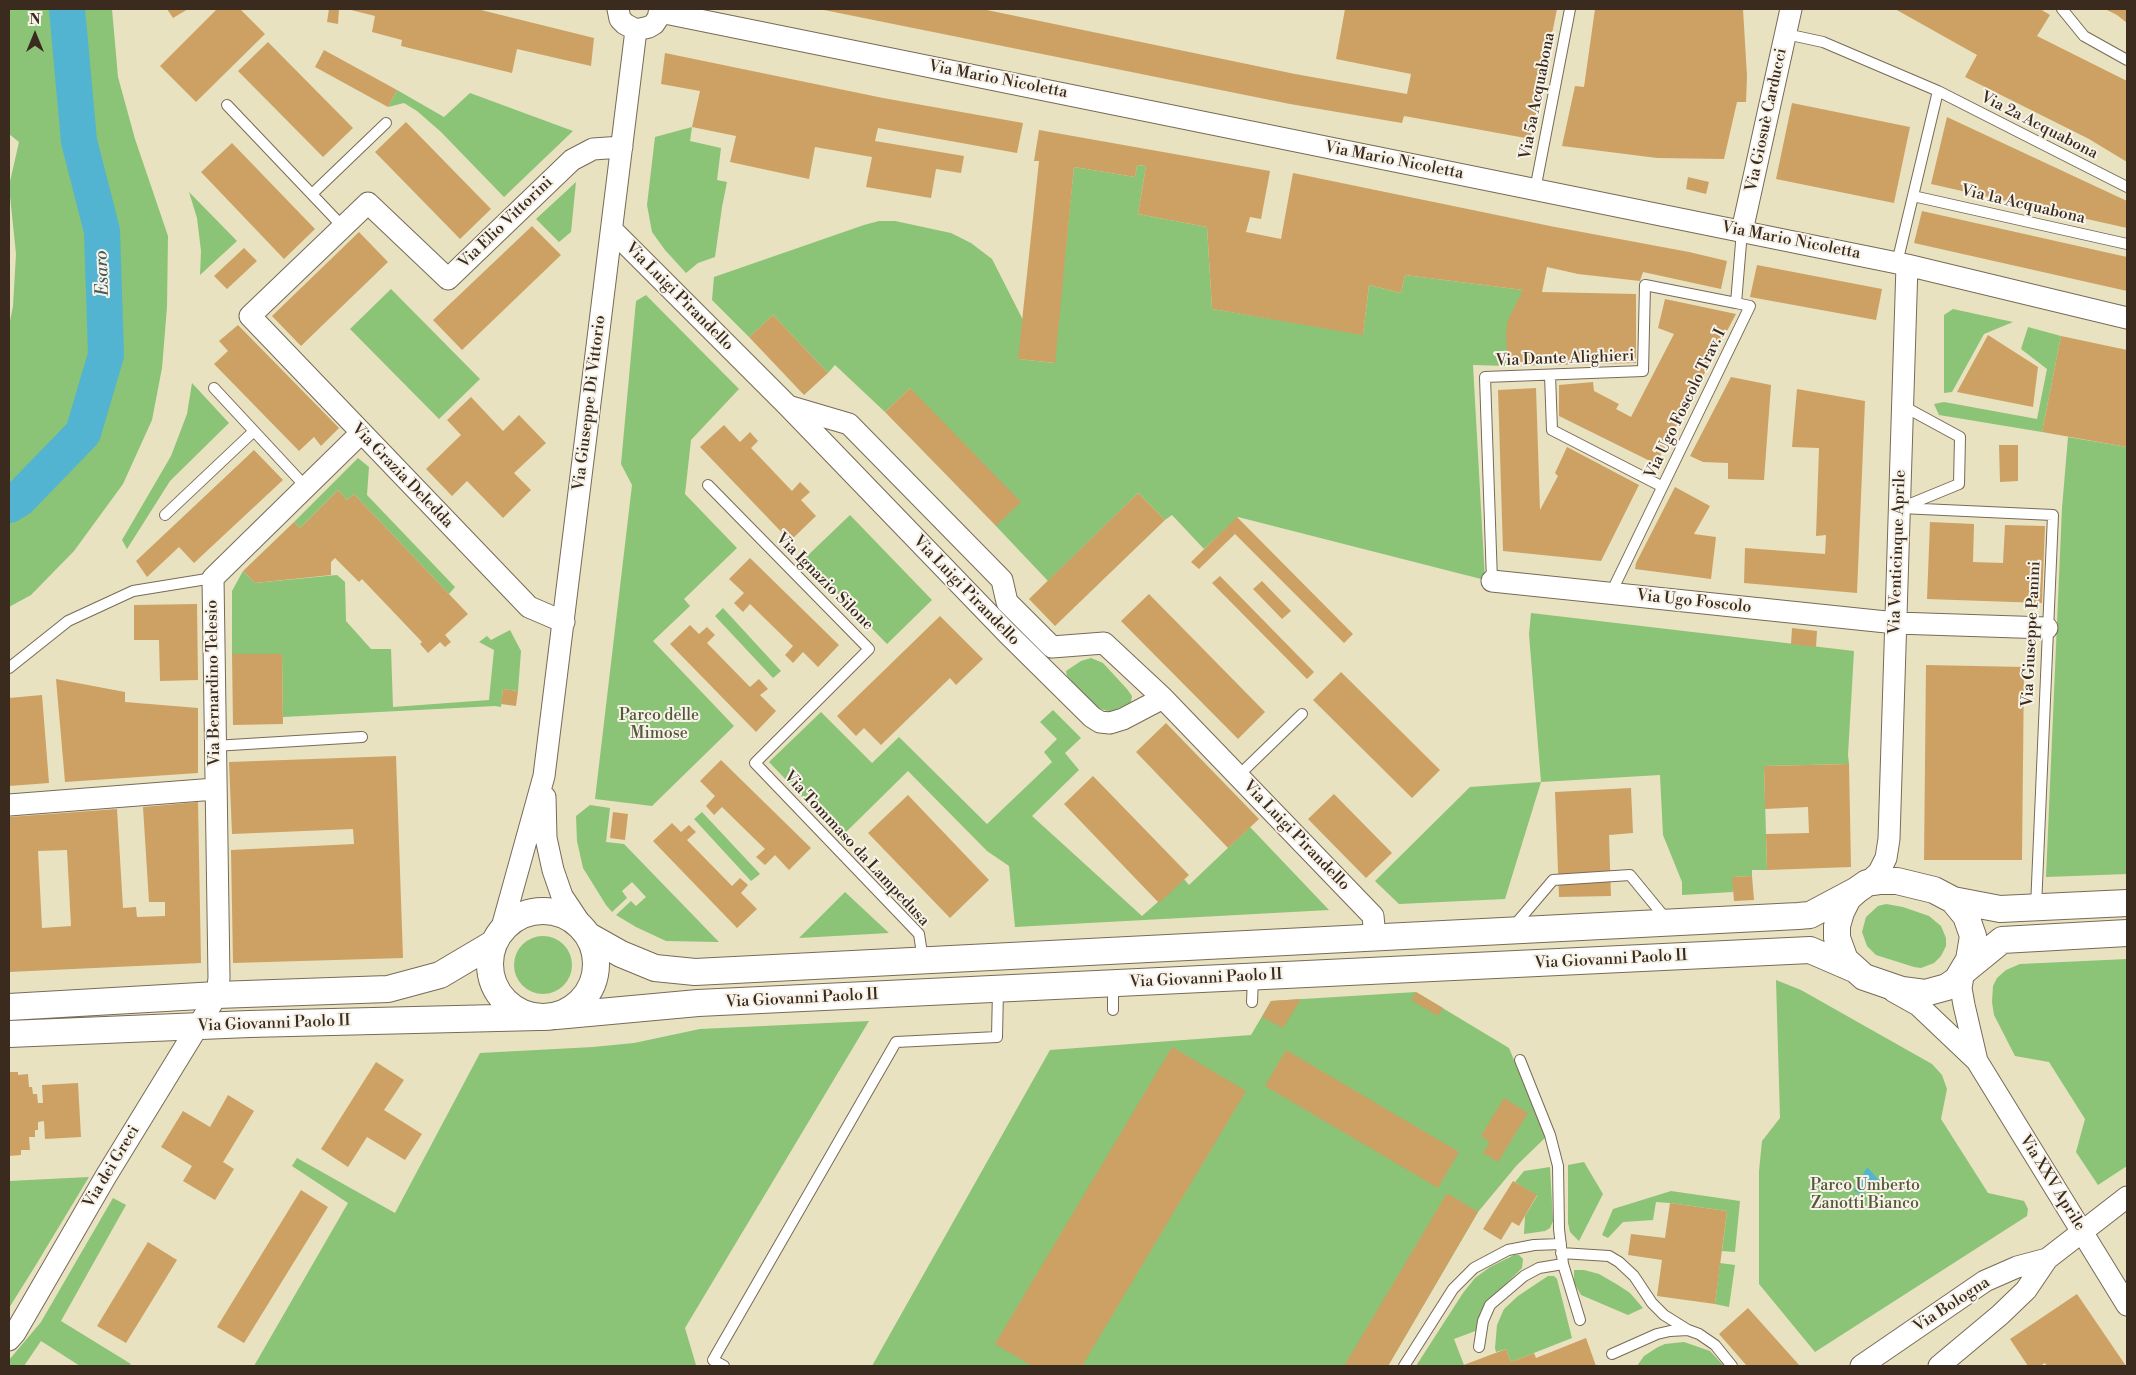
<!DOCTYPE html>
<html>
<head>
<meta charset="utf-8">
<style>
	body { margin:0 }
	#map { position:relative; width:2136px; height:1375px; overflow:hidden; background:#e8e2c0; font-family:"Libre Bodoni",serif }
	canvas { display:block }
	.frame { position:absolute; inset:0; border:10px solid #3b2a1e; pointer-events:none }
	.north { position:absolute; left:10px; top:10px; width:50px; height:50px; -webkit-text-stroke:4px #f7f3e8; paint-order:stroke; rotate:0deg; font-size:14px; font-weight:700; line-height:20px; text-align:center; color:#3b2a1e }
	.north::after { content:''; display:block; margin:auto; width:18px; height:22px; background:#3b2a1e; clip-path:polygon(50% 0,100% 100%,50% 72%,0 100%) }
</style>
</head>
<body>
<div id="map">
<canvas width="2136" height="1375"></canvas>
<div class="frame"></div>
<div class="north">N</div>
</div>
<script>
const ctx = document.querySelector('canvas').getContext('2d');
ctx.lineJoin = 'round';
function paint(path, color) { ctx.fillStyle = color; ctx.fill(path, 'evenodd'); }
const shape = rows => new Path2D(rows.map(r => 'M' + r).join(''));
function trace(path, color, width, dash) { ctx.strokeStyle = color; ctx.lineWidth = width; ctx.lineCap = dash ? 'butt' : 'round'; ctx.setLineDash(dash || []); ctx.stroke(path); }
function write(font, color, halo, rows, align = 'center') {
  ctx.font = font + ' "Libre Bodoni",serif'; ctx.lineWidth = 4; ctx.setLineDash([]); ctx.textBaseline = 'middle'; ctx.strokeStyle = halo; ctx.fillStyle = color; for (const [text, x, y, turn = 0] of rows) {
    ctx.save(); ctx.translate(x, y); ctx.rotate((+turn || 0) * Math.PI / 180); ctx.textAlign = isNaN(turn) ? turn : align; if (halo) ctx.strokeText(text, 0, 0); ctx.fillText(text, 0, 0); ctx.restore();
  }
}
paint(shape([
	[9,9,112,9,118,77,135,139,168,236,167,307,162,368,152,420,123,484,74,551,31,595,9,607,9,326,13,306,16,254,9,186,19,142,9,134],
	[397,90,444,117,470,93,573,131,504,197,441,132,417,111,404,103,388,107],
	[692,127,690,141,721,148,717,180,727,182,722,207,715,257,698,263,686,273,665,250,652,232,647,205,655,137],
	[1137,165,1146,166,1138,214,1207,227,1212,309,1363,334,1369,285,1401,293,1405,275,1523,290,1508,339,1508,366,1473,365,1485,580,1238,517,1204,549,1172,515,1165,520,1138,493,1048,581,996,526,910,388,885,412,835,365,828,373,773,315,749,337,712,300,714,277,864,225,879,221,895,221,951,233,971,243,992,259,1023,320,1019,359,1054,363,1074,167,1135,177],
	[576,182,571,232,559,242,536,219],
	[189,192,237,241,200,275,201,251,197,218],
	[391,289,480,379,439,419,350,329],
	[646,295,739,389,691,440,685,494,737,548,684,599,690,606,653,641,734,726,652,806,595,799,632,485,621,464,636,301],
	[1953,309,2013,322,1984,334,1952,392,1944,393,1944,315],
	[2028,327,2061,336,2042,432,1939,415,1934,404,1944,402,2037,419,2047,369,2021,349],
	[192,383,229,423,170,481,127,549,122,540,171,456,187,414],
	[2068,437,2127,447,2127,874,2046,877,2062,508],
	[358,458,369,467,367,495,455,587,449,594,354,494,347,500,338,490,300,528,294,522],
	[850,515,932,600,887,644,804,559],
	[243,571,255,583,337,575,345,582,346,621,371,649,391,649,393,707,489,700,494,650,479,642,487,636,491,640,510,630,521,651,518,691,503,689,501,707,495,706,283,717,282,654,232,654,232,591],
	[723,608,781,671,773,678,715,616],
	[1531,613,1854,651,1848,755,1849,764,1764,766,1767,870,1752,870,1752,876,1733,877,1733,892,1682,895,1682,882,1663,835,1660,775,1541,782,1505,899,1399,904,1375,881,1470,787,1541,782,1529,634],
	[1091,658,1103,663,1127,689,1132,696,1131,702,1111,712,1095,707,1067,676,1066,671,1081,661],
	[1053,710,1081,738,1065,753,1079,770,1032,816,1142,916,1184,879,1189,885,1250,827,1329,910,1015,927,1009,866,987,851,908,771,841,837,769,762,821,712,872,763,899,737,987,824,1052,762,1044,752,1057,739,1040,722],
	[590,805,610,808,606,842,624,844,719,942,666,941,636,927,616,915,631,901,636,906,646,897,632,882,622,891,627,898,612,912,606,905,583,868,577,841,576,816],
	[702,812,760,874,751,881,694,819],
	[845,892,889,933,799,938],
	[1886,904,1903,907,1929,916,1941,926,1946,938,1946,946,1941,956,1934,963,1921,968,1914,967,1876,955,1867,946,1862,932,1866,917,1878,906],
	'514 965a29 29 0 1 1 58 0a29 29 0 1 1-58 0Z',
	[2127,959,2127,1166,2098,1185,2076,1152,2085,1119,2049,1062,2015,1056,1994,1015,1992,1002,1993,986,1997,978,2006,970,2020,964],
	[1776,980,1801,990,1932,1064,1942,1075,1947,1089,1941,1119,1988,1193,2024,1201,2028,1209,2027,1216,1815,1352,1759,1284,1759,1171,1762,1141,1780,1118],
	[1416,992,1509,1048,1546,1137,1517,1165,1478,1212,1388,1366,872,1366,1050,1050,1251,1035,1271,1001],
	[869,1021,685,1328,696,1365,699,1366,254,1366,348,1203,292,1166,297,1158,395,1213,480,1053,593,1047,634,1043,700,1029],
	[1584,1162,1603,1194,1579,1241,1570,1232,1568,1223,1568,1165],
	[1550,1167,1553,1221,1550,1228,1545,1231,1524,1234,1525,1216,1537,1196,1515,1182,1524,1171],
	[89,1177,34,1268,9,1308,9,1181],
	[1671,1191,1740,1201,1735,1252,1722,1251,1727,1211,1670,1203,1656,1202,1653,1220,1623,1222,1608,1238,1602,1235,1613,1209],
	[113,1198,126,1205,61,1321,131,1364,129,1366,80,1366,41,1341,24,1366,9,1366,9,1360,41,1322],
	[1514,1255,1519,1255,1523,1259,1522,1268,1485,1305,1480,1313,1478,1330,1454,1339,1464,1365,1416,1366,1463,1293,1475,1278,1490,1267],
	[1720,1263,1735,1265,1729,1307,1715,1304],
	[1574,1270,1584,1270,1599,1274,1618,1285,1630,1293,1643,1308,1628,1315,1581,1295,1574,1283],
	[1548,1276,1554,1276,1557,1279,1572,1338,1511,1362,1506,1349,1496,1352,1495,1348,1497,1325,1504,1309,1518,1296],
	[1684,1342,1710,1351,1724,1366,1637,1366,1644,1356,1658,1347,1665,1344]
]), '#8bc377');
paint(shape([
	[1867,1167,1886,1188,1879,1191,1869,1181,1862,1194,1854,1191]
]), '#52b4d1');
trace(shape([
	[9,505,19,499,83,433,106,355,102,231,79,141,67,9]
]), '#52b4d1', 36);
paint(shape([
	[167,9,188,9,173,18],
	[217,9,240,9,265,34,196,102,160,66],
	[329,9,339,9,338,24,327,22],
	[347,9,477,9,594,38,591,66,517,49,512,73,401,46,402,40,372,32,375,16],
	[819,9,982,9,1295,74,1407,94,1411,74,1336,59,1345,9,1557,9,1531,139,1404,116,1402,123,1290,104],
	[1595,9,1743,9,1747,76,1746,102,1737,102,1724,159,1657,158,1562,146,1575,86,1584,87],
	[1895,9,2040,9,2050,15,2037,36,2127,81,2127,162,2089,139,1965,77,1977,55],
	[2105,9,2127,9,2127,23,2117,15],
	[268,42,353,128,323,157,238,71],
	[324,50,397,90,388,107,315,67],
	[665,53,883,98,1023,123,1017,153,878,128,875,141,964,156,961,173,936,169,931,198,866,187,872,157,815,147,809,179,730,162,736,136,692,127,700,91,661,84],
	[1792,103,1910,127,1894,203,1776,179],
	[1947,117,2127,201,2127,228,1931,184],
	[406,122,491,209,460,239,375,152],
	[1039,130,1270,171,1261,219,1250,217,1246,232,1281,239,1293,173,1555,227,1689,252,1727,261,1721,289,1643,272,1640,281,1578,274,1547,267,1542,292,1636,294,1636,363,1508,366,1506,333,1508,320,1523,290,1405,275,1401,293,1369,285,1363,335,1212,309,1207,227,1138,214,1146,166,1137,165,1135,177,1074,167,1055,363,1018,359,1039,161,1034,161],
	[232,143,315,229,284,259,201,172],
	[1688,177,1709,182,1706,194,1686,189],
	[1922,211,2127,257,2127,291,1914,243],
	[532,226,561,255,462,350,433,320],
	[359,232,388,262,301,346,272,316],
	[244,248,257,261,227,289,214,276],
	[1757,265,1882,289,1876,320,1750,297],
	[1665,299,1736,314,1656,464,1559,416,1559,385,1593,382,1594,391,1619,404,1616,409,1631,417,1674,334,1658,328],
	[773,315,828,373,804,395,749,337],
	[238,325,339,428,321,446,314,437,299,451,214,364,228,351,219,341],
	[1988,335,2038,367,2033,407,1957,392],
	[2061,336,2127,350,2127,447,2042,432],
	[1731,377,1771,385,1764,480,1728,479,1728,463,1703,462,1690,456],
	[910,388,1021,502,996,526,885,412],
	[1536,388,1540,510,1558,476,1555,473,1567,447,1639,485,1601,561,1503,551,1498,390],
	[1797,389,1865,401,1857,593,1744,583,1745,548,1825,554,1826,535,1816,536,1819,448,1792,447],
	[471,397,503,431,519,415,546,443,514,473,531,490,503,518,467,481,452,496,426,469,461,435,447,420],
	[724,425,740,442,750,432,758,441,751,448,792,491,800,482,810,492,801,500,816,516,790,541,700,447],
	[1999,445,2018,445,2018,481,2000,482],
	[254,450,283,480,194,563,179,547,147,577,136,561],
	[1675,487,1710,506,1694,534,1716,537,1711,579,1635,569,1636,563],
	[338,490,347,500,354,494,468,614,445,635,451,642,445,647,440,642,428,653,420,644,422,642,362,579,359,582,335,558,331,562,331,575,255,583,243,571,294,522,300,528],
	[1138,493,1165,520,1055,626,1029,599],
	[1237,517,1353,634,1344,643,1235,534,1199,569,1191,562],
	[1930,522,1974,524,1973,562,2003,563,2005,525,2045,526,2042,603,1927,599],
	[750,558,839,645,818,667,803,652,793,663,785,655,793,646,750,604,743,612,734,603,744,593,729,579],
	[1220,576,1314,672,1307,679,1212,583],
	[1262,581,1291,611,1282,619,1253,589],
	[1149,594,1265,712,1238,739,1121,621],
	[197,604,198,680,160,681,159,640,134,640,134,605],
	[940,616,983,659,956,685,950,678,881,745,864,728,856,736,837,716],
	[690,625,699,634,707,627,715,635,707,643,750,687,759,679,768,689,760,695,776,711,756,732,670,644],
	[1792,628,1817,631,1816,647,1791,644],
	[232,654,282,654,283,724,233,725],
	[1926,665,2024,667,2022,860,1924,860],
	[1341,672,1440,770,1412,798,1313,700],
	[56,679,125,692,125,702,198,708,198,773,65,782],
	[503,689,518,691,516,706,501,704],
	[42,695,49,783,9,786,9,698],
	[1166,723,1259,819,1228,848,1136,752],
	[396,756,403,958,233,963,231,850,354,844,353,829,232,834,229,762],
	[721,760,811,848,789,870,775,855,765,865,756,857,765,849,722,807,714,815,706,806,715,796,700,781],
	[1849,764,1851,867,1767,870,1766,834,1809,833,1808,807,1765,809,1764,766],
	[1093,776,1189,875,1159,903,1064,804],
	[1631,788,1633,833,1609,835,1611,896,1559,897,1555,792],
	[1334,794,1392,853,1366,878,1308,819],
	[908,795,989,880,950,918,868,833],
	[198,802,201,963,9,972,9,817,117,809,123,908,136,907,137,917,165,916,165,902,149,902,143,807],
	[67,850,71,926,42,928,38,851],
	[613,812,628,814,625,840,610,838],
	[672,823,681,832,689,825,696,832,687,840,732,886,740,878,748,885,741,893,757,909,737,928,653,841],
	[1752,876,1754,900,1734,901,1732,877],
	[1416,992,1443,1008,1438,1016,1411,1000],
	[1301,999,1283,1028,1262,1017,1271,1001],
	[1172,1047,1246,1091,1082,1366,1032,1366,995,1344],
	[1286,1050,1459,1152,1438,1188,1265,1086],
	[376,1062,404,1080,384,1110,422,1134,405,1160,367,1137,348,1167,321,1149],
	[9,1072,18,1072,18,1075,28,1074,29,1087,32,1087,33,1094,37,1094,38,1103,43,1103,42,1085,78,1083,81,1137,45,1139,44,1121,38,1122,38,1130,35,1130,35,1137,29,1137,30,1150,21,1150,21,1155,9,1156],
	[228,1095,254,1111,223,1162,234,1169,215,1200,183,1181,192,1166,161,1147,183,1111,210,1127],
	[1504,1098,1528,1113,1498,1162,1483,1153,1490,1142,1481,1136],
	[1513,1181,1537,1195,1519,1226,1512,1222,1501,1240,1483,1229],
	[301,1190,328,1207,244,1343,217,1327],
	[1447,1193,1478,1212,1388,1366,1344,1366],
	[1670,1203,1727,1211,1715,1304,1657,1296,1662,1260,1628,1255,1631,1234,1665,1238],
	[148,1242,177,1260,126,1343,97,1326],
	[2077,1294,2126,1366,2047,1366,2045,1363,2040,1366,2028,1366,2010,1339],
	[1748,1308,1800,1366,1747,1366,1719,1334],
	[1586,1338,1596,1366,1461,1366,1506,1349,1511,1362,1534,1353,1536,1358]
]), '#cda163');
const service = shape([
	[2062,9,2084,36,2127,60],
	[1786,34,1823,42,1938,91,2127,187],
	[227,105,343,227],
	[1535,190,1570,9],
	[312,194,386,123],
	[1913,196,2127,244],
	[1897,263,1938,91],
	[1550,375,1552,430,1661,486],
	[214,388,306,487],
	[1903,406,1960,437,1959,484,1903,507],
	[708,485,869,649,755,763,919,934,923,960],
	[1900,508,2053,515,2036,907],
	[165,515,254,431],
	[1492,581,1485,377,1643,371,1645,285,1736,303],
	[1611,593,1750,306,1736,303,1742,231],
	[9,668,68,621,133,591,213,578],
	[214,746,362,737],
	[1238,776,1302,714],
	[1513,927,1553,880,1630,875,1667,920],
	[1113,985,1113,1010],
	[1252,1002,1253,978],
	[1520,1060,1550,1135,1558,1166,1559,1229,1563,1264,1580,1320],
	[1561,1253,1609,1256,1619,1262,1634,1276,1652,1303,1664,1315,1688,1330],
	[1479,1347,1483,1321,1490,1305,1524,1276,1539,1268,1563,1264],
	[1612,1354,1657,1334,1670,1331,1688,1330,1699,1334,1715,1345,1732,1366],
	[724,1366,713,1360,896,1042,997,1037,998,990],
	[1404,1366,1453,1289,1474,1268,1508,1250,1534,1245,1561,1244]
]);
const minor = shape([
	[618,9,620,19,625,24,636,30,649,27,654,24,658,18,660,9],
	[660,12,1907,265,2127,318],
	[612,230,788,406,1007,633,1092,717,1100,722,1110,723,1123,719,1163,698],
	[1742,231,1791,9],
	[788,406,849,424,1002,580,1007,602,1052,647,1104,643,1163,698,1373,916,1375,937],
	[1492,581,1896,623,2047,628],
	[564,622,529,607,250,316,368,203,448,279,572,160,593,149,622,147],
	[545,797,546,838,553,870,562,896,582,926],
	[9,805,215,789],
	[1867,883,1879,872,1886,858,1889,839,1907,265],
	[501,931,544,776,636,30],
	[1964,971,1961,988,1964,1005,1977,1061],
	[1893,991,1918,1005,1977,1061,2127,1305],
	[9,1340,15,1333,106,1176,217,995,219,978,213,578,361,433],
	[1861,1366,1985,1281,2017,1267,2047,1259],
	[1939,1366,2000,1315,2026,1290,2047,1259,2127,1197]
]);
const tertiary = shape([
	[1881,881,1897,881,1934,890,1953,900,1966,916,1973,936,1969,960,1957,980,1947,987,1925,993,1902,990,1864,977,1845,960,1837,938,1837,926,1841,912,1848,898,1857,890,1867,883,1881,881],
	[1953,900,2000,909,2127,903],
	'490 964a53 53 0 1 1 106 0a53 53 0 1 1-106 0Z',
	[589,936,621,954,655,968,695,972,1798,916,1810,915,1857,890],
	[1964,971,2002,940,2127,933],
	[9,1007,217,995,388,989,440,975,494,943],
	[556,1016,698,1003,1810,950,1854,969],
	[9,1034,249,1024,539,1017]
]);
trace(service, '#786a57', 12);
trace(minor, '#786a57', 23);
trace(tertiary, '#786a57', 28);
trace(service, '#fff', 10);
trace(minor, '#fff', 21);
trace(tertiary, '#fff', 26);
write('16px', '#3b2a1e', '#f7f3e8', [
	["Via Mario Nicoletta",998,80,11],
	["Via 5a Acquabona",1538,96,-79],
	["Via Giosuè Carducci",1767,120,-78],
	["Via 2a Acquabona",2039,126,27],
	["Via Mario Nicoletta",1394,161,11],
	["Via 1a Acquabona",2023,205,13],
	["Via Elio Vittorini",506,223,-44],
	["Via Mario Nicoletta",1791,241,11],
	["Via Luigi Pirandello",679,297,45],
	["Via Dante Alighieri",1565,359,-2],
	["Via Giuseppe Di Vittorio",590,403,-83],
	["Via Ugo Foscolo Trav. I",1686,404,-64],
	["Via Grazia Deledda",402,476,46],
	["Via Venticinque Aprile",1898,552,-88],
	["Via Ignazio Silone",824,582,45],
	["Via Luigi Pirandello",966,591,46],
	["Via Ugo Foscolo",1694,602,6],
	["Via Giuseppe Panini",2032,634,-87],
	["Via Bernardino Telesio",214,683,-91],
	["Via Luigi Pirandello",1296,836,46],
	["Via Tommaso da Lampedusa",856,849,47],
	["Via Giovanni Paolo II",1611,960,-3],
	["Via Giovanni Paolo II",1206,979,-3],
	["Via Giovanni Paolo II",802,999,-3],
	["Via Giovanni Paolo II",274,1024,-2],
	["Via dei Greci",112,1167,-59],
	["Via XXV Aprile",2052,1183,58],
	["Via Bologna",1952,1305,-33]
]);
write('16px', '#535839', '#f7f3e8', [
	["Parco delle",659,716],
	["Mimose",659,734],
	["Parco Umberto",1865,1186],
	["Zanotti Bianco",1865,1204]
]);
write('italic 18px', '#435a5d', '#f7f3e8', [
	["Esaro",103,273,-92]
]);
</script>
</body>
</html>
